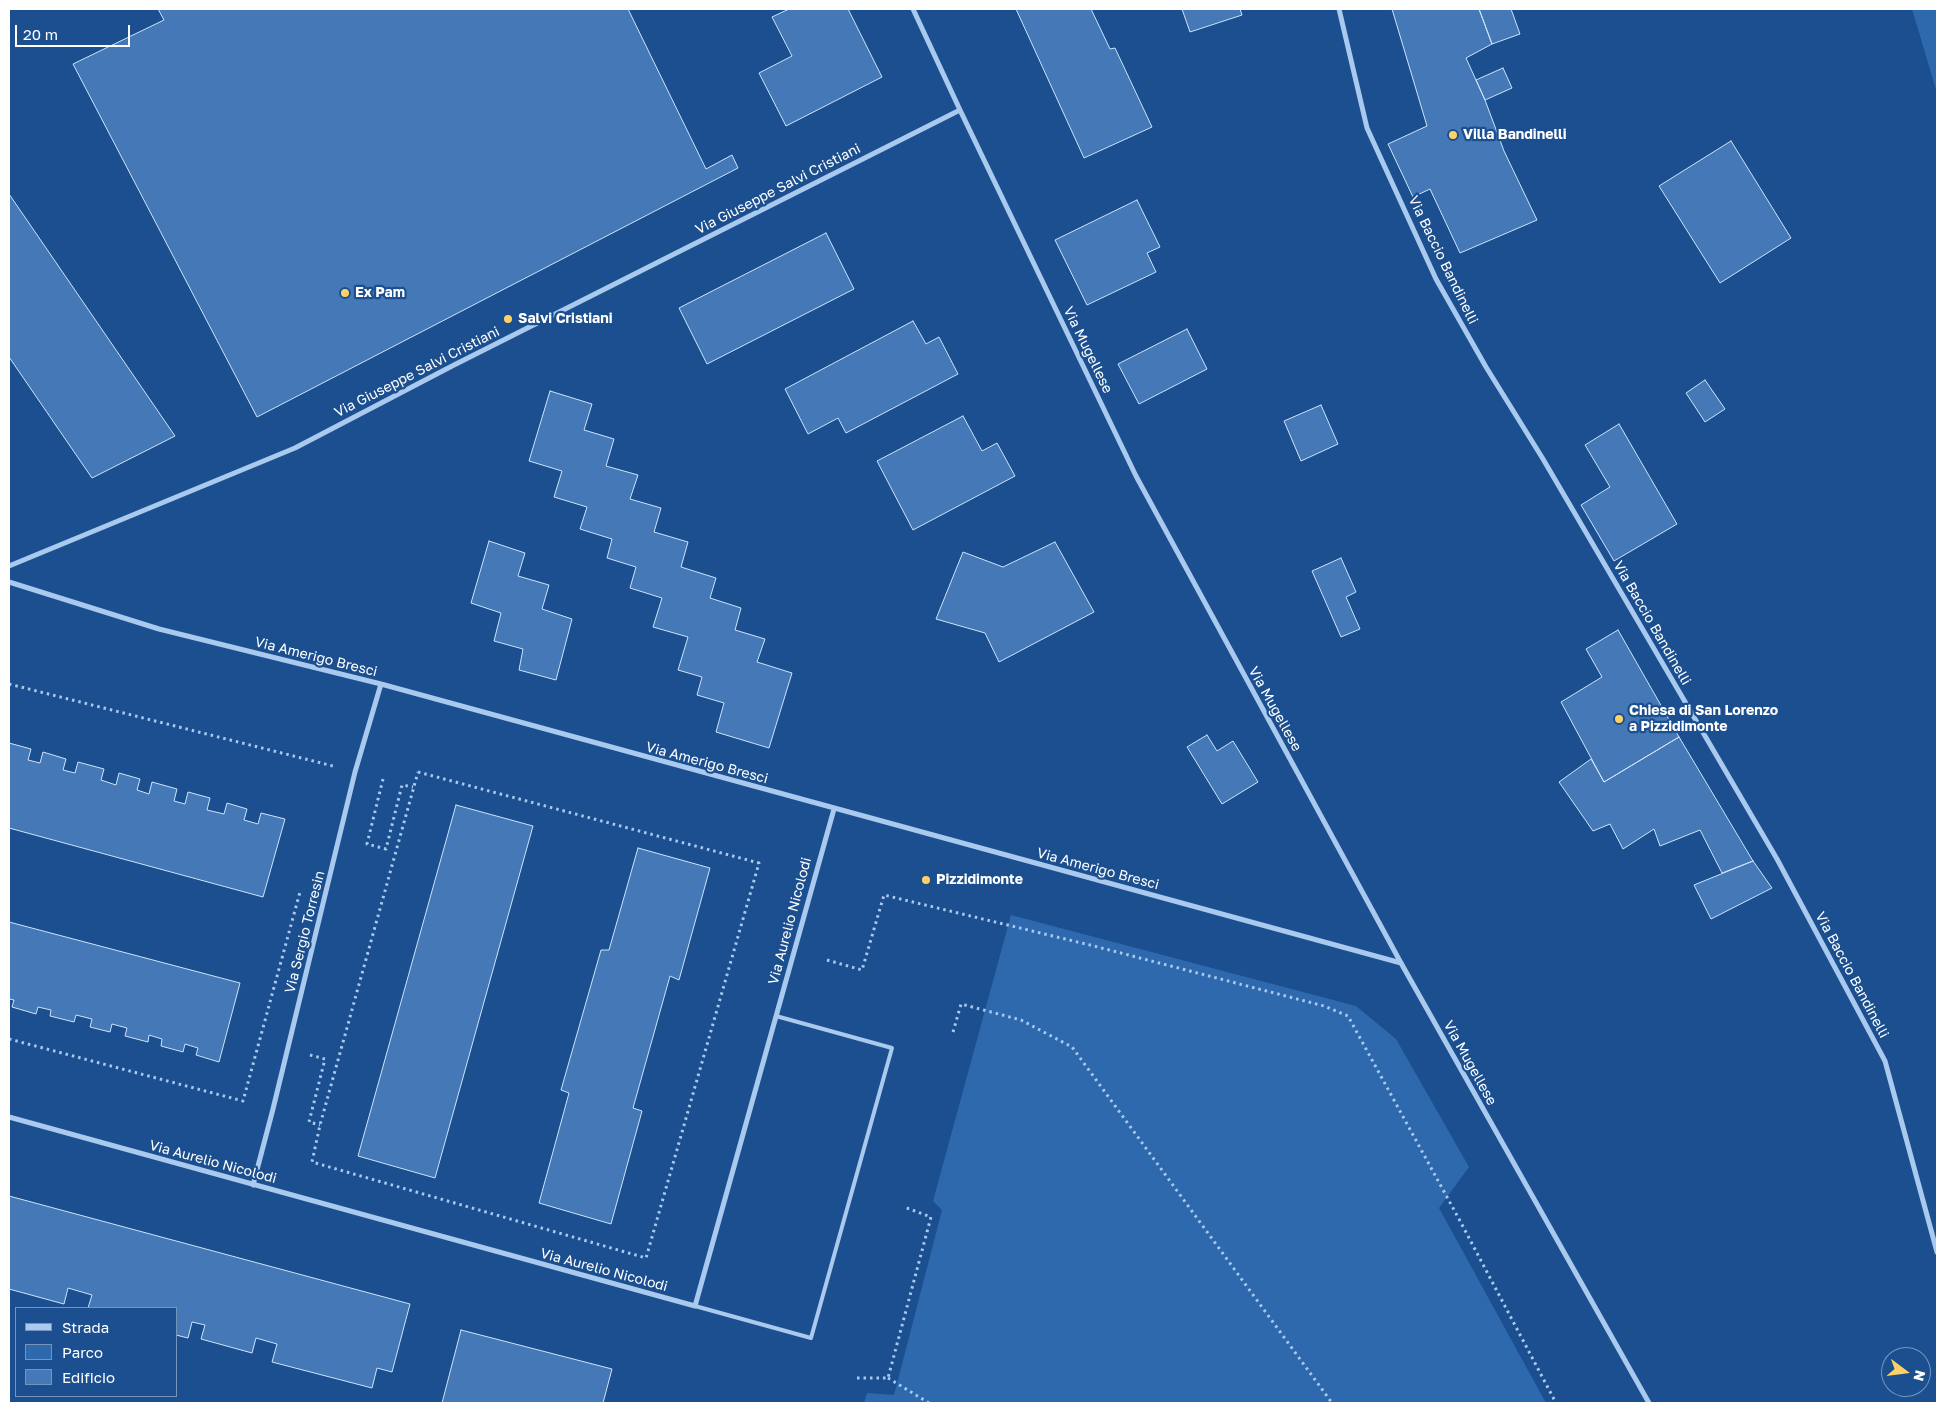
<!DOCTYPE html>
<html>
<head>
<meta charset="utf-8">
<style>
	body { margin:0 }
	#map { position:relative; width:1946px; height:1412px; overflow:hidden; background:#1b4f8f; font-family:"Golos Text",sans-serif }
	canvas { display:block }
	.frame { position:absolute; inset:0; border:10px solid #fff; pointer-events:none }
	.legend { position:absolute; left:15px; top:1307px; width:162px; height:90px; box-sizing:border-box; background:#1b4f8f; border:1px solid #7695bc; margin:0; padding:6px 9px; list-style:none; font-size:15px; color:#fff }
	.legend li { display:flex; align-items:center; gap:10px; height:25px }
	.legend b { width:25px; border:1px solid #7695bc }
	.north { position:absolute; left:1881px; top:1347px; width:50px; height:50px; box-sizing:border-box; background:#1b4f8f; border:1px solid #7695bc; border-radius:50%; rotate:105deg; font-size:14px; font-weight:700; line-height:20px; text-align:center; color:#fff }
	.north::after { content:''; display:block; margin:auto; width:18px; height:22px; background:#ffd166; clip-path:polygon(50% 0,100% 100%,50% 72%,0 100%) }
	.scale { position:absolute; left:15px; top:25px; width:115px; height:22px; box-sizing:border-box; border:2px solid #fff; border-top:0; padding-left:6px; font-size:15px; line-height:18px; white-space:nowrap; color:#fff; -webkit-text-stroke:4px #1b4f8f; paint-order:stroke }
</style>
</head>
<body>
<div id="map">
<canvas width="1946" height="1412"></canvas>
<div class="frame"></div>
<ul class="legend">
<li><b style="height:6px;background:#a9c9ee"></b>Strada</li>
<li><b style="height:14px;background:#2e69ad"></b>Parco</li>
<li><b style="height:14px;background:#4478b7"></b>Edificio</li>
</ul>
<div class="north">N</div>
<div class="scale">20 m</div>
</div>
<script>
const ctx = document.querySelector('canvas').getContext('2d');
ctx.lineJoin = 'round';
function paint(path, color) { ctx.fillStyle = color; ctx.fill(path, 'evenodd'); }
const shape = rows => new Path2D(rows.map(r => 'M' + r).join(''));
function trace(path, color, width, dash) { ctx.strokeStyle = color; ctx.lineWidth = width; ctx.lineCap = dash ? 'butt' : 'round'; ctx.setLineDash(dash || []); ctx.stroke(path); }
function write(font, color, halo, rows, align = 'center') {
  ctx.font = font + ' "Golos Text",sans-serif'; ctx.lineWidth = 4.5; ctx.setLineDash([]); ctx.textBaseline = 'middle'; ctx.strokeStyle = halo; ctx.fillStyle = color; for (const [text, x, y, turn = 0] of rows) {
    ctx.save(); ctx.translate(x, y); ctx.rotate((+turn || 0) * Math.PI / 180); ctx.textAlign = isNaN(turn) ? turn : align; if (halo) ctx.strokeText(text, 0, 0); ctx.fillText(text, 0, 0); ctx.restore();
  }
}
paint(shape([
	[1912,9,1937,9,1937,93],
	[1011,915,1356,1006,1396,1039,1469,1167,1439,1208,1546,1403,864,1403,867,1393,894,1395,942,1210,933,1201]
]), '#2e69ad');
const building = shape([
	[158,9,628,9,706,169,732,155,738,168,257,417,73,64,164,20,158,9],
	[789,9,848,9,882,77,786,126,759,73,792,56,772,17,789,9],
	[1016,9,1091,9,1110,49,1115,48,1152,127,1084,158,1016,9],
	[1182,9,1240,9,1242,15,1190,32,1182,9],
	[1392,9,1479,9,1492,44,1466,58,1485,100,1504,151,1537,220,1460,253,1430,189,1413,197,1388,144,1427,126,1392,9],
	[1479,9,1511,9,1520,34,1492,44,1479,9],
	[1503,68,1512,88,1485,100,1476,80,1503,68],
	[1731,141,1791,238,1720,283,1659,186,1731,141],
	[9,194,175,436,92,478,9,357,9,194],
	[1137,200,1160,247,1147,253,1156,272,1087,305,1055,240,1137,200],
	[826,233,854,289,707,364,679,308,826,233],
	[913,321,926,344,939,337,958,374,846,433,838,418,808,434,785,389,913,321],
	[1187,329,1207,369,1139,404,1118,364,1187,329],
	[1705,380,1725,409,1705,422,1686,393,1705,380],
	[550,391,592,404,584,430,614,439,606,466,638,475,630,499,661,508,654,532,688,542,681,567,716,578,710,598,741,608,735,630,765,639,757,662,792,673,769,748,716,732,724,703,697,695,702,677,678,670,688,637,653,627,662,598,630,588,636,567,607,558,612,539,580,529,587,507,554,497,562,471,529,461,550,391],
	[1321,405,1338,444,1301,461,1284,421,1321,405],
	[963,416,982,451,997,443,1015,476,913,530,877,461,963,416],
	[1619,424,1677,524,1614,561,1581,505,1610,487,1585,445,1619,424],
	[489,541,525,553,518,576,549,585,542,609,572,619,556,680,519,670,523,649,494,641,501,613,471,603,489,541],
	[1055,542,1094,612,999,662,985,633,936,619,963,552,1003,567,1055,542],
	[1341,558,1356,592,1346,597,1360,629,1341,637,1312,571,1341,558],
	[1618,630,1679,737,1604,782,1561,702,1602,677,1586,649,1618,630],
	[1207,735,1217,751,1233,741,1258,782,1222,804,1187,747,1207,735],
	[1679,737,1753,861,1722,873,1700,830,1660,846,1654,829,1623,849,1610,824,1593,831,1559,782,1591,759,1604,782,1679,737],
	[9,743,31,749,28,760,40,763,43,752,66,759,63,770,75,773,78,762,104,769,101,780,116,785,119,773,140,779,137,790,149,794,152,782,177,789,174,801,185,804,188,792,210,798,207,810,224,814,227,803,247,809,244,820,258,824,261,813,285,819,263,897,9,828,9,743],
	[456,805,533,826,435,1178,358,1156,456,805],
	[638,848,710,868,679,980,670,976,633,1108,642,1111,611,1224,539,1203,569,1093,561,1090,601,950,609,950,638,848],
	[1753,861,1772,888,1711,919,1694,885,1753,861],
	[9,922,240,983,219,1062,196,1055,198,1048,185,1044,183,1052,161,1046,162,1039,149,1035,148,1042,125,1036,127,1028,112,1024,110,1032,90,1027,92,1019,76,1015,74,1022,50,1016,51,1010,38,1007,36,1014,12,1007,14,1000,9,999,9,922],
	[9,1196,410,1304,392,1372,377,1368,372,1388,272,1362,277,1344,256,1338,252,1353,201,1339,205,1325,192,1322,188,1338,176,1335,176,1308,88,1308,92,1295,68,1288,64,1304,9,1289,9,1196],
	[461,1330,612,1369,603,1403,442,1403,461,1330]
]);
paint(building, '#4478b7');
trace(building, '#cfe3fa', 1);
trace(shape([
	[9,684,333,766],
	[418,772,759,863,646,1258,312,1162,320,1125,418,772],
	[383,779,367,844,386,849,402,785,413,787],
	[827,960,862,970,884,895,1094,946,1324,1006,1348,1016,1459,1219,1556,1403],
	[953,1032,961,1004,1021,1020,1072,1047,1332,1403],
	[9,1039,243,1101,300,892],
	[310,1055,325,1059,309,1122,320,1125],
	[857,1378,888,1378,931,1217,904,1207],
	[888,1378,929,1403]
]), '#a9c9ee', 3, [2.5, 4]);
trace(shape([
	[695,1306,811,1338,892,1048,776,1016]
]), '#a9c9ee', 4);
trace(shape([
	[913,9,960,110,1136,476,1401,963,1649,1403],
	[1339,9,1367,128,1436,279,1486,367,1543,459,1777,859,1885,1061,1937,1252],
	[9,566,295,448,454,365,960,110],
	[9,582,159,629,381,684,1401,963],
	[9,1117,695,1306,834,809],
	[253,1185,273,1109,355,772,381,684]
]), '#a9c9ee', 5);
for (const [x, y, r, color] of [
	[1453,135,5,"#ffd166"],
	[345,293,5,"#ffd166"],
	[508,319,5,"#ffd166"],
	[1619,719,5,"#ffd166"],
	[926,880,5,"#ffd166"]
]) { const dot = new Path2D(); dot.arc(x, y, r, 0, 2 * Math.PI); ctx.fillStyle = color; ctx.fill(dot); trace(dot, '#1b4f8f', 2); }
write('bold 14px', '#fff', '#1b4f8f', [
	["Villa Bandinelli",1463,135],
	["Ex Pam",355,293],
	["Salvi Cristiani",518,319],
	["Chiesa di San Lorenzo",1629,711],
	["a Pizzidimonte",1629,727],
	["Pizzidimonte",936,880]
], 'left');
write('14px', '#fff', '#1b4f8f', [
	["Via Giuseppe Salvi Cristiani",778,189,-27],
	["Via Baccio Bandinelli",1443,260,64],
	["Via Mugellese",1088,350,64],
	["Via Giuseppe Salvi Cristiani",417,372,-27],
	["Via Baccio Bandinelli",1652,623,60],
	["Via Amerigo Bresci",316,657,14],
	["Via Mugellese",1275,709,61],
	["Via Amerigo Bresci",707,763,15],
	["Via Amerigo Bresci",1098,869,15],
	["Via Aurelio Nicolodi",790,921,-75],
	["Via Sergio Torresin",305,932,-76],
	["Via Baccio Bandinelli",1852,975,62],
	["Via Mugellese",1470,1063,61],
	["Via Aurelio Nicolodi",213,1162,15],
	["Via Aurelio Nicolodi",604,1270,15]
]);
</script>
</body>
</html>
